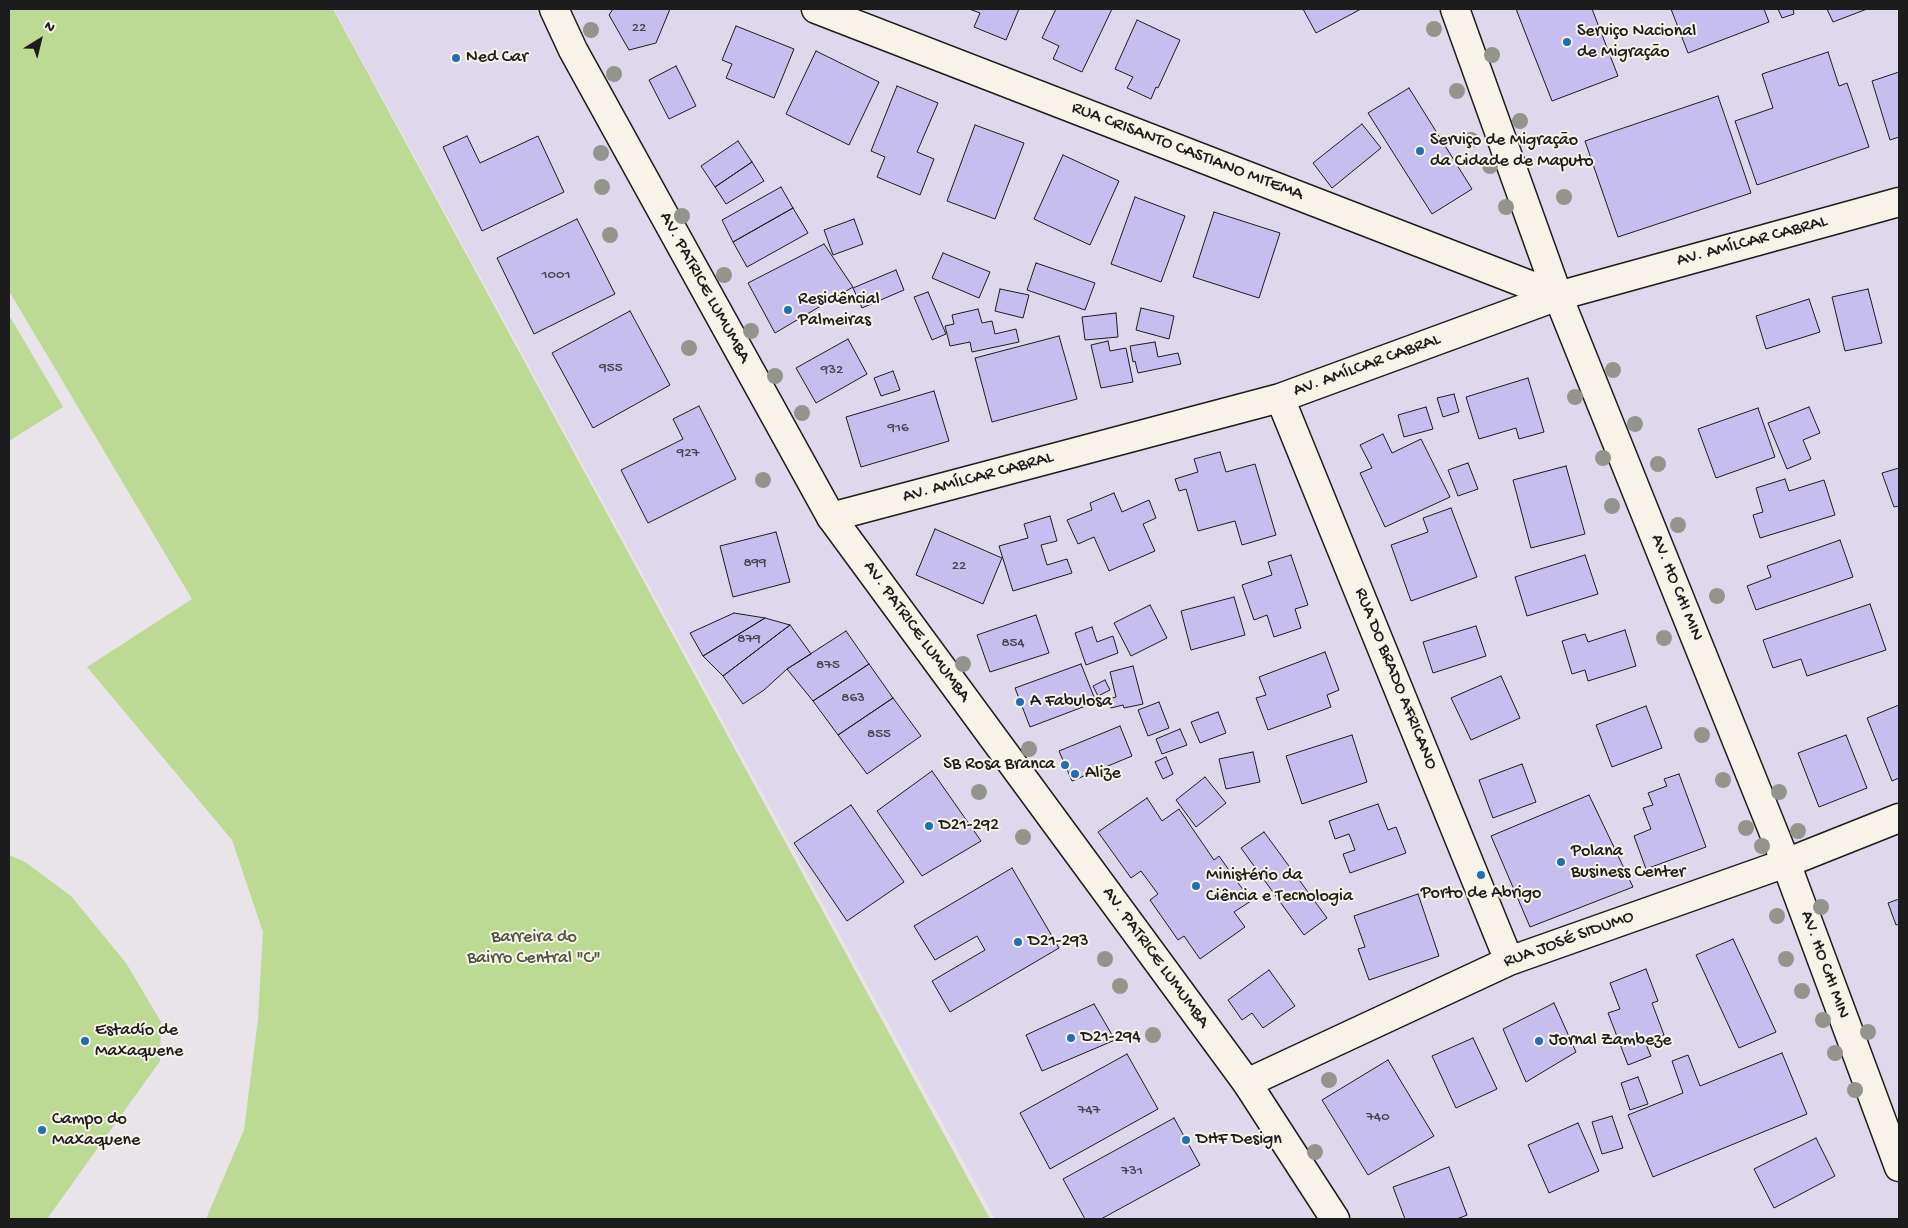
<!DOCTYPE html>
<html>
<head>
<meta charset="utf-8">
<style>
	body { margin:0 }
	#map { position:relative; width:1908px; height:1228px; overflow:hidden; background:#e9e3ea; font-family:"Gochi Hand",sans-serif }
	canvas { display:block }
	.frame { position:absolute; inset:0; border:10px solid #1c1c1c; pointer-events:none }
	.north { position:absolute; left:15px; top:15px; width:50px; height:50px; -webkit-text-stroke:4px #f7f3e8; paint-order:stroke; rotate:36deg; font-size:14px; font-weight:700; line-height:20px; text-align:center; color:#1c1c1c }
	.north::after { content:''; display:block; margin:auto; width:18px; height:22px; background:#1c1c1c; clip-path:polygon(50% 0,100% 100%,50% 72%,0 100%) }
</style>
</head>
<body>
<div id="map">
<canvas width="1908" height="1228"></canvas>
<div class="frame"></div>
<div class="north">N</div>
</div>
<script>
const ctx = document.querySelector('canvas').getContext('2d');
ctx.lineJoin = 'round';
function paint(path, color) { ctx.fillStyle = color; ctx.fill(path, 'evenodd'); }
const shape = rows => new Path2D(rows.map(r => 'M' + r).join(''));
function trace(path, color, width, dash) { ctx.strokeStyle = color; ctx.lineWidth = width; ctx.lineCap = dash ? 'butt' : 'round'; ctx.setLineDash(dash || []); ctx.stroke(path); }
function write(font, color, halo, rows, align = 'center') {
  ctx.font = font + ' "Gochi Hand",sans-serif'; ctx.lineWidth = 4; ctx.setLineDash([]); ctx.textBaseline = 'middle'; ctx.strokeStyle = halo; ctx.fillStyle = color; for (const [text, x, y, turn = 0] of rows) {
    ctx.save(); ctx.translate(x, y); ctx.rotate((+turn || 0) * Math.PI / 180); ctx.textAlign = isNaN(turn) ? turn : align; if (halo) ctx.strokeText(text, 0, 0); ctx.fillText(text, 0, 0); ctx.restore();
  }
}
paint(shape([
	[334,9,1899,9,1899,1219,995,1219]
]), '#dfd8ec');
paint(shape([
	[9,9,333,9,990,1219,206,1219,244,1130,258,1019,263,932,232,840,87,667,192,599,9,291],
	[9,315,63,407,9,441],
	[9,855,25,862,71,896,126,963,161,1022,160,1061,47,1219,9,1219]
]), '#bcda93');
const building = shape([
	[613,9,670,9,656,43,629,50,609,15,613,9],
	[969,9,1019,9,1006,40,974,27,980,13,969,9],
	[1056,9,1112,9,1082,72,1053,59,1059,46,1042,38,1056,9],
	[1303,9,1361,9,1316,33,1303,9],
	[1516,9,1592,9,1618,76,1552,101,1516,9],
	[1671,9,1764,9,1769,22,1688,53,1671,9],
	[1778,9,1793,9,1794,14,1782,18,1778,9],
	[1827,9,1867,9,1833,22,1827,9],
	[1137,20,1180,40,1158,88,1156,87,1151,99,1127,88,1133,77,1115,69,1137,20],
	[736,26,794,49,774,98,726,78,732,64,722,60,736,26],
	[816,51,879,82,849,145,786,114,816,51],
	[1828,52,1839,86,1847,83,1869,147,1757,185,1735,121,1773,108,1762,74,1828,52],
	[676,66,696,106,669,119,649,80,676,66],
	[1899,72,1899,137,1890,140,1872,81,1899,72],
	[897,86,938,103,917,152,934,159,920,195,877,177,885,157,871,151,897,86],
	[1409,88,1472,189,1432,214,1368,113,1409,88],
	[1718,96,1751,193,1618,237,1585,141,1718,96],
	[1362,124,1381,148,1332,188,1313,163,1362,124],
	[975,125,1024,143,995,219,947,201,975,125],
	[467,136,480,163,538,136,564,192,482,231,443,147,467,136],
	[738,141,752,162,715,187,701,166,738,141],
	[1063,155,1119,181,1090,245,1034,219,1063,155],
	[752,162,764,181,726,204,715,187,752,162],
	[781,187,793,208,733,242,722,220,781,187],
	[1135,197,1185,216,1161,282,1111,264,1135,197],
	[793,208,808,233,747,267,733,242,793,208],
	[1214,212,1280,233,1259,298,1193,277,1214,212],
	[577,219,615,294,534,334,497,258,577,219],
	[854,219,863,244,833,255,824,230,854,219],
	[824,244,853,287,775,333,748,283,824,244],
	[943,253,990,272,979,298,932,278,943,253],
	[1036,263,1095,283,1085,310,1027,290,1036,263],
	[896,270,904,290,862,308,853,288,896,270],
	[1000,289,1029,295,1023,318,995,311,1000,289],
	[1868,289,1882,343,1845,351,1832,297,1868,289],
	[928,292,946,334,932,340,914,297,928,292],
	[1809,299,1820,332,1766,349,1756,316,1809,299],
	[1141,308,1174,316,1169,339,1136,330,1141,308],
	[978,309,982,323,992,321,995,334,1016,329,1019,342,972,352,970,342,950,346,945,326,954,324,952,315,978,309],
	[630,311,670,385,593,428,552,353,630,311],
	[1116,313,1118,337,1085,340,1082,317,1116,313],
	[1059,336,1077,399,992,422,975,358,1059,336],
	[848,339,867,374,816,403,796,368,848,339],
	[1108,341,1110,351,1126,348,1133,382,1101,388,1091,345,1108,341],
	[1155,342,1158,357,1178,353,1181,364,1138,373,1135,361,1133,362,1130,346,1155,342],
	[893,371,900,390,881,396,874,378,893,371],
	[1528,378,1544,432,1519,439,1516,428,1479,439,1466,397,1528,378],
	[934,391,949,441,861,467,846,417,934,391],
	[1454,394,1459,412,1443,417,1437,398,1454,394],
	[699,406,736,479,648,523,621,470,683,439,673,419,699,406],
	[1426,407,1433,429,1404,437,1398,415,1426,407],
	[1809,407,1820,433,1803,440,1811,459,1787,469,1768,423,1809,407],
	[1758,408,1775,457,1716,478,1698,429,1758,408],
	[1383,434,1392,453,1421,439,1450,497,1385,527,1360,473,1372,468,1360,445,1383,434],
	[1220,452,1226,472,1255,464,1276,535,1242,545,1235,521,1198,531,1186,489,1179,491,1175,479,1198,472,1194,459,1220,452],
	[1468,463,1478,489,1458,496,1448,470,1468,463],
	[1566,466,1585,534,1531,548,1513,480,1566,466],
	[1899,468,1899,506,1894,507,1882,473,1899,468],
	[1785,479,1789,491,1824,480,1835,515,1760,538,1753,515,1763,512,1756,488,1785,479],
	[1114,493,1122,512,1149,500,1156,518,1143,524,1155,551,1109,571,1094,537,1078,544,1067,520,1092,510,1090,503,1114,493],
	[1451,508,1477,577,1411,601,1391,545,1428,532,1423,518,1451,508],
	[1050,516,1057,541,1041,545,1047,565,1067,559,1072,573,1013,591,999,546,1028,538,1024,524,1050,516],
	[935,529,1002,558,983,604,916,575,935,529],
	[776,532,790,582,733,597,720,546,776,532],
	[1840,540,1853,577,1756,610,1747,586,1771,577,1767,566,1840,540],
	[1291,555,1308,605,1295,609,1301,628,1274,637,1267,615,1254,620,1242,585,1272,575,1268,562,1291,555],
	[1585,555,1598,594,1527,616,1515,577,1585,555],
	[1234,597,1245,635,1191,650,1181,611,1234,597],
	[1870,604,1886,650,1807,676,1801,659,1773,668,1763,640,1870,604],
	[1150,605,1167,638,1131,656,1114,623,1150,605],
	[734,613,765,618,703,656,690,633,734,613],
	[1036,615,1049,653,990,672,977,635,1036,615],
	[765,618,790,625,723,676,703,656,765,618],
	[790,625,811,654,787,669,764,690,743,704,723,676,790,625],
	[1476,626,1486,656,1433,673,1423,642,1476,626],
	[1092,627,1097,642,1113,636,1118,653,1086,665,1075,633,1092,627],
	[1625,630,1636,666,1588,681,1585,670,1572,674,1562,641,1585,634,1588,642,1625,630],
	[846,631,869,664,813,701,787,669,846,631],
	[1325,652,1339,690,1327,695,1331,707,1268,730,1256,698,1266,695,1259,677,1325,652],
	[869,664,893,698,838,735,813,701,869,664],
	[1081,664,1096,702,1030,727,1015,688,1081,664],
	[1133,666,1143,704,1124,708,1123,705,1111,708,1109,699,1116,697,1110,672,1133,666],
	[1501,676,1520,718,1471,740,1451,698,1501,676],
	[1105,680,1110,690,1098,696,1093,686,1105,680],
	[893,698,921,736,867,774,838,735,893,698],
	[1159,702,1169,728,1148,736,1138,710,1159,702],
	[1899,705,1899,778,1892,781,1867,718,1899,705],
	[1646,706,1662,748,1612,767,1596,725,1646,706],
	[1218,712,1226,733,1200,743,1191,722,1218,712],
	[1120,726,1132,756,1072,781,1059,751,1120,726],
	[1180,729,1187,745,1162,754,1156,739,1180,729],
	[1352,735,1367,782,1302,804,1286,756,1352,735],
	[1846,735,1867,788,1819,807,1798,753,1846,735],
	[1253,752,1260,782,1226,789,1219,759,1253,752],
	[1166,757,1173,774,1163,779,1155,762,1166,757],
	[1522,764,1536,802,1493,818,1479,780,1522,764],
	[932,771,981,841,922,876,877,811,932,771],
	[1679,774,1706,847,1646,869,1634,836,1651,829,1643,808,1653,805,1648,793,1667,786,1664,779,1679,774],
	[1205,777,1226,803,1196,827,1176,800,1205,777],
	[1589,795,1633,887,1530,927,1491,836,1589,795],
	[1147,798,1162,821,1179,809,1214,860,1219,856,1251,901,1234,912,1245,927,1200,959,1184,936,1178,940,1150,900,1158,894,1141,871,1131,878,1098,832,1147,798],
	[1378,804,1388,830,1396,827,1406,853,1350,873,1343,854,1355,850,1349,834,1335,839,1329,821,1378,804],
	[851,805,904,882,847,921,794,843,851,805],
	[1264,832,1327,918,1304,935,1241,848,1264,832],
	[1012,868,1059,948,950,1012,932,981,985,950,977,936,935,960,914,926,1012,868],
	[1418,894,1439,956,1369,980,1358,949,1365,947,1354,916,1418,894],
	[1899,899,1899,924,1896,925,1888,903,1899,899],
	[1733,939,1776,1032,1739,1048,1696,955,1733,939],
	[1646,969,1658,1001,1652,1003,1664,1035,1645,1042,1651,1056,1628,1065,1608,1013,1620,1009,1610,983,1646,969],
	[1269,970,1295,1006,1263,1028,1252,1013,1242,1020,1228,1000,1269,970],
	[1554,1003,1576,1052,1526,1082,1503,1029,1554,1003],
	[1094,1004,1115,1040,1042,1071,1026,1035,1094,1004],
	[1473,1038,1497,1089,1456,1108,1432,1056,1473,1038],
	[1782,1053,1807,1114,1653,1177,1628,1115,1683,1093,1672,1061,1688,1055,1700,1086,1782,1053],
	[1127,1054,1158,1109,1050,1169,1020,1113,1127,1054],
	[1388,1060,1434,1136,1368,1175,1322,1100,1388,1060],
	[1638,1077,1648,1104,1630,1110,1621,1083,1638,1077],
	[1612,1116,1623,1148,1602,1154,1592,1122,1612,1116],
	[1174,1118,1200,1165,1101,1219,1085,1219,1063,1179,1174,1118],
	[1578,1123,1599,1171,1549,1193,1528,1145,1578,1123],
	[1816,1138,1835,1176,1774,1208,1754,1169,1816,1138],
	[1449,1167,1467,1215,1457,1219,1405,1219,1393,1187,1449,1167]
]);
paint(building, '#c7bef0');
trace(building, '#1c1c1c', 1);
const minor = shape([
	[816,9,1558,296],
	[1455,9,1558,296,1786,863,1899,1167],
	[1280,398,1509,961],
	[831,517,1280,398,1558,296,1899,202],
	[1247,1083,1509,961,1786,863,1899,818]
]);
const secondary = shape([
	[554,9,573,50,831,517,1247,1083,1335,1219]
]);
trace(minor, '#1c1c1c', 31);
trace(secondary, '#1c1c1c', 31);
trace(minor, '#f7f3e8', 28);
trace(secondary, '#f7f3e8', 28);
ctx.fillStyle = '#93958c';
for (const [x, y] of [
	[1434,29],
	[591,30],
	[1492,55],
	[614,74],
	[1457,91],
	[1520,121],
	[1471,140],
	[601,153],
	[1490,166],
	[602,187],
	[1564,197],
	[1506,207],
	[682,216],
	[610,235],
	[724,275],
	[751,331],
	[689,348],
	[1613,370],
	[775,376],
	[1575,397],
	[802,413],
	[1635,424],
	[1603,458],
	[1658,464],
	[763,480],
	[1612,506],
	[1678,525],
	[1717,596],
	[1664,638],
	[963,664],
	[1702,735],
	[1029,749],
	[1723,780],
	[979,792],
	[1779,792],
	[1746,828],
	[1798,831],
	[1023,837],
	[1762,846],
	[1821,907],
	[1777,916],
	[1105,959],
	[1786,959],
	[1120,986],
	[1802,991],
	[1823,1020],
	[1868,1032],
	[1153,1035],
	[1835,1053],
	[1329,1080],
	[1855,1090],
	[1315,1152]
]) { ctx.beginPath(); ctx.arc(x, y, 8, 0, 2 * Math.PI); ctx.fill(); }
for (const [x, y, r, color] of [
	[1567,42,5,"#1f6fb2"],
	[456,58,5,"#1f6fb2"],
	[1420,151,5,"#1f6fb2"],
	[788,310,5,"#1f6fb2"],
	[1020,702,5,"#1f6fb2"],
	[1065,765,5,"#1f6fb2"],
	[1075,774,5,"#1f6fb2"],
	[929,826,5,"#1f6fb2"],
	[1561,862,5,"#1f6fb2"],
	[1481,875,5,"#1f6fb2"],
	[1196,886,5,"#1f6fb2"],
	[1018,942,5,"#1f6fb2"],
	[1071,1038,5,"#1f6fb2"],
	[85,1041,5,"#1f6fb2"],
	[1539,1041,5,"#1f6fb2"],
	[42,1130,5,"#1f6fb2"],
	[1186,1140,5,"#1f6fb2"]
]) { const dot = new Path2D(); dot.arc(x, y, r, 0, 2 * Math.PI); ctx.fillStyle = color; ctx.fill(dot); trace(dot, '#f7f3e8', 2); }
write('15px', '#474451', null, [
	["22",639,29],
	["1001",556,276],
	["955",611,369],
	["932",832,371],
	["916",898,429],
	["927",688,454],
	["899",755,564],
	["22",959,567],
	["879",749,640],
	["854",1013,644],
	["875",828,666],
	["863",853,699],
	["855",879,735],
	["747",1089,1111],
	["740",1378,1118],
	["731",1132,1172]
]);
write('18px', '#1c1c1c', '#f7f3e8', [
	["Serviço Nacional",1577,32],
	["de Migração",1577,53],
	["Ned Car",466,58],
	["Serviço de Migração",1430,141],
	["da Cidade de Maputo",1430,162],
	["Residêncial",798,300],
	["Palmeiras",798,321],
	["A Fabulosa",1030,702],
	["SB Rosa Branca",1055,765,"right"],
	["Alize",1085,774],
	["D21-292",939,826],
	["Polana",1571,852],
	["Business Center",1571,873],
	["Ministério da",1206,876],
	["Ciência e Tecnologia",1206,897],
	["Porto de Abrigo",1481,894,"center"],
	["D21-293",1028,942],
	["Estadío de",95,1031],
	["Maxaquene",95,1052],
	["D21-294",1081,1038],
	["Jornal Zambeze",1549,1041],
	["Campo do",52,1120],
	["Maxaquene",52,1141],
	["DHF Design",1196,1140]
], 'left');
write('18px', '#1c1c1c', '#f7f3e8', [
	["RUA CRISANTO CASTIANO MITEMA",1187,152,21],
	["AV. AMÍLCAR CABRAL",1752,242,-15],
	["AV. PATRICE LUMUMBA",704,288,61],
	["AV. AMÍLCAR CABRAL",1367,366,-20],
	["AV. AMÍLCAR CABRAL",978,478,-15],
	["AV. HO CHI MIN",1676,588,68],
	["AV. PATRICE LUMUMBA",916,632,54],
	["RUA DO BRADO AFRICANO",1395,679,68],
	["RUA JOSÉ SIDUMO",1569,940,-20],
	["AV. PATRICE LUMUMBA",1155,958,54],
	["AV. HO CHI MIN",1824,965,70]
]);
write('18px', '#4c5540', '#f7f3e8', [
	["Barreira do",534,938],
	["Bairro Central \"C\"",534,959]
]);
</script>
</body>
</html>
